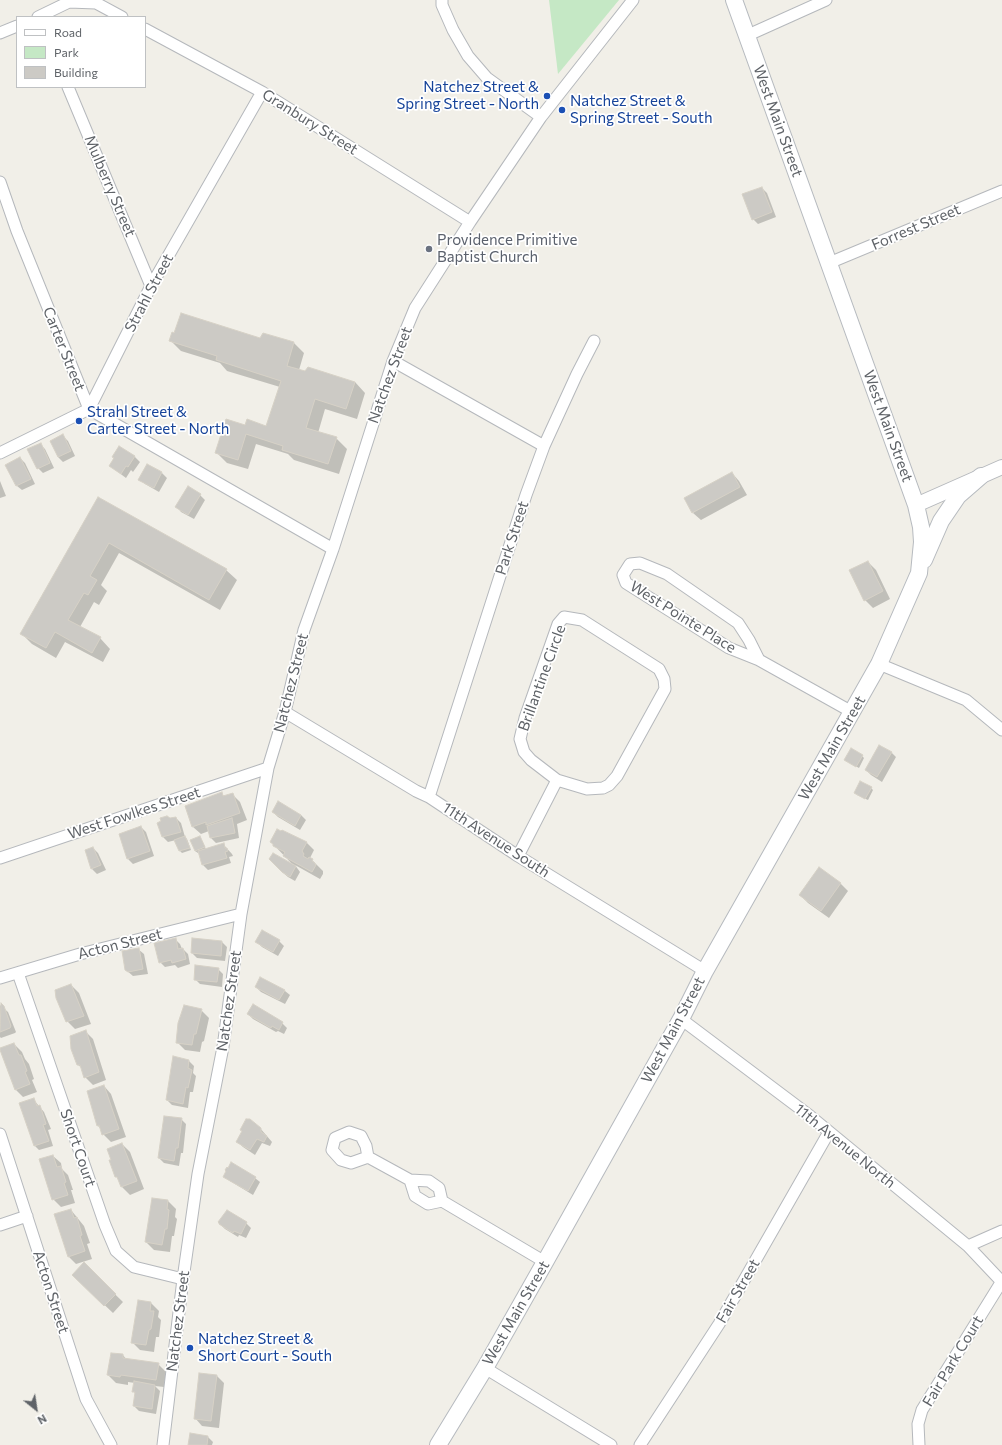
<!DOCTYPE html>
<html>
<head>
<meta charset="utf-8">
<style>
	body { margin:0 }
	#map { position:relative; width:1002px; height:1445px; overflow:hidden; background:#f1efe8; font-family:Commissioner,sans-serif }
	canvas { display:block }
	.legend { position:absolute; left:16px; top:16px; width:130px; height:72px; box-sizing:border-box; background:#fff; border:1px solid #bfc1c3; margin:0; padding:5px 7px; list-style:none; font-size:12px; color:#5f6368 }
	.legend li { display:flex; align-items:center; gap:8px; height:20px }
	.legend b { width:20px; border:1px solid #bfc1c3 }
	.north { position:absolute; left:16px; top:1389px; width:40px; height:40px; -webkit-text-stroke:3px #fff; paint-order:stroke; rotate:150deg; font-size:11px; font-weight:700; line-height:16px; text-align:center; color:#5f6368 }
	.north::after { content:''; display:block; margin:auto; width:14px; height:18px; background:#5f6368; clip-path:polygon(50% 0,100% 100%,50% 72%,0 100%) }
</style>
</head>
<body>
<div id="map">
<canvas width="1002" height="1445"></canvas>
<ul class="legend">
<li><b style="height:5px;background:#fff"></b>Road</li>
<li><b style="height:11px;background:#c5e8c5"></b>Park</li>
<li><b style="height:11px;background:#cccac5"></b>Building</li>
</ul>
<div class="north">N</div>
</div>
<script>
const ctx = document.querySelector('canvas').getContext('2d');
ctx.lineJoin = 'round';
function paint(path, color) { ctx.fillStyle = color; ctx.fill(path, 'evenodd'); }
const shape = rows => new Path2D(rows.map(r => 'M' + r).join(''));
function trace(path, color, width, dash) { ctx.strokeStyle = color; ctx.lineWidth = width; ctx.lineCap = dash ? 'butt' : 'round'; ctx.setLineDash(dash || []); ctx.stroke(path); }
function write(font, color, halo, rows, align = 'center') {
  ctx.font = font + ' Commissioner,sans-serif'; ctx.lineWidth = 3.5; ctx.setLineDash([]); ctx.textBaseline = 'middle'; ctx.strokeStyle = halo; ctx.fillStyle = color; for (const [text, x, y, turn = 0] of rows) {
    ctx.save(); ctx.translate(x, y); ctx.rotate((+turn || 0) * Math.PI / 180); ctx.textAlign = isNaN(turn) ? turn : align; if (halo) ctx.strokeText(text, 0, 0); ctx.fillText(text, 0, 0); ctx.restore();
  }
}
paint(shape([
	[549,0,619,0,558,74]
]), '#c5e8c5');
paint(shape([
	[762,188,767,193,776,217,758,224,753,219],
	[260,339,294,343,304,353,299,370,355,382,365,393,357,419,325,409,318,433,336,438,347,449,339,474,294,460,288,454,256,444,248,469,227,463,216,452,246,426,267,427,280,387,227,371,220,363,181,351,170,340],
	[63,436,68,441,75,456,63,462,58,457,51,441],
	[40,444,45,449,54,468,43,473,38,468],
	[119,447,135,457,140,462,133,472,131,470,126,478,110,466],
	[20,458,25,463,35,484,22,490,17,486],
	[147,465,162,473,167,478,159,492,145,484,140,479],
	[732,473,739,481,747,495,701,520,693,513],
	[0,481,6,496,0,498],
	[200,495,205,500,194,519,181,512,177,507],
	[98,498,226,570,237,580,220,610,119,553,101,585,107,591,99,605,94,602,80,627,100,638,110,649,103,662,65,642,56,658,32,644,22,634],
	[868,562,876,570,890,599,873,608,865,600],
	[891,752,896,757,882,782,871,775,866,770],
	[862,756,864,758,859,768,848,762],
	[871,788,873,790,868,800,857,795],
	[222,794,225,797,232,794,240,802,247,820,237,824,239,838,216,843,211,838,209,831,201,834,193,827,186,807],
	[273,812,301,815,306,820,300,830,278,817],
	[176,818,181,823,185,837,187,839,191,850,182,853,180,851,176,840,168,842,163,837,159,823],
	[141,827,146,832,154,856,133,864,128,859,120,835],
	[200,837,206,849,223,844,232,854,233,856,229,857,231,863,208,870,203,865,199,852,198,853,195,851],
	[271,842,306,842,314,850,310,858,323,871,323,874,320,879,295,865,300,872,295,881,288,877,282,872,293,865],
	[93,848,98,853,106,870,97,874,92,869,86,851],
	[840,883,848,891,829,918,808,903,800,895],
	[262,931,279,941,284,946,278,956,262,947,257,942],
	[175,939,180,944,182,949,183,949,188,954,190,964,178,968,175,965,165,967,160,962],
	[222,942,227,947,225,961,197,958,192,953],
	[138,949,144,954,148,974,133,976,126,970],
	[218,969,223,974,222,987,200,984,195,979],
	[71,985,79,993,91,1024,75,1029,67,1021],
	[256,987,285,991,290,995,285,1004,261,992],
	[0,1005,8,1012,16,1032,15,1033,1,1038,0,1037],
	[253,1005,282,1023,287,1028,284,1034,278,1031,276,1032,253,1019,248,1014],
	[201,1010,209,1018,204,1041,202,1042,200,1052,185,1050,177,1042],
	[85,1031,93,1039,106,1080,93,1085,85,1077,82,1068,78,1065],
	[14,1044,22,1052,25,1059,29,1064,34,1079,32,1080,37,1092,23,1097,15,1089],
	[189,1061,194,1066,193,1073,196,1076,193,1092,190,1092,188,1108,172,1105,167,1100],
	[104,1086,111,1094,126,1137,111,1142,103,1134,101,1129,98,1126,88,1091],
	[33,1099,44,1112,51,1129,48,1130,53,1146,39,1150,34,1145],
	[181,1119,186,1124,183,1153,181,1153,179,1166,164,1163,159,1158],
	[260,1128,272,1142,270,1146,262,1143,255,1155,243,1147,238,1142],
	[122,1144,130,1152,144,1189,130,1195,122,1187,119,1179,116,1176,112,1160],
	[53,1156,61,1163,62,1169,68,1175,73,1190,71,1190,75,1203,61,1207,53,1199],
	[225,1176,255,1178,260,1182,253,1195,230,1181],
	[152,1199,168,1201,176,1209,175,1217,177,1219,174,1236,172,1236,170,1252,154,1250,146,1242],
	[71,1210,84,1226,90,1243,87,1244,92,1259,76,1264,68,1256],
	[246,1223,251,1228,246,1238,239,1235,238,1237,225,1229,220,1224],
	[84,1264,123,1302,113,1313,73,1275],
	[139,1301,151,1303,159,1311,158,1317,161,1320,159,1337,156,1337,154,1352,140,1350,132,1342],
	[123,1355,126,1359,158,1364,166,1372,164,1387,155,1386,160,1391,156,1414,139,1411,134,1406,136,1394,133,1391,135,1383,128,1382,128,1385,116,1383,108,1375],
	[217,1376,224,1383,219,1428,202,1426,195,1418],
	[208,1437,213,1442,212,1445,189,1445]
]), '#0003');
const building = shape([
	[762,187,772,212,752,220,742,194,762,187],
	[181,313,260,338,263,333,294,342,287,366,305,371,308,367,355,382,346,409,315,399,306,428,337,437,328,464,282,450,283,446,246,434,238,460,215,453,226,419,245,425,247,419,266,426,281,381,216,360,217,356,169,341,172,332,174,333,181,313],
	[63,434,71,451,58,457,50,441,63,434],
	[41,443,50,463,37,469,27,449,41,443],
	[119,446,135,456,128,467,126,466,121,474,109,466,114,458,112,457,119,446],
	[20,457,31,479,16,486,5,465,20,457],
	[147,464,162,472,154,488,138,480,147,464],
	[732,472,740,487,692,513,684,498,732,472],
	[188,486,201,494,188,515,175,507,188,486],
	[98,497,227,569,209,600,109,543,90,576,97,580,88,595,84,593,68,620,101,637,92,653,55,632,46,648,20,634,98,497],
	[868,561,883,591,864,601,849,570,868,561],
	[879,745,892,752,877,777,865,770,879,745],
	[851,748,863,755,856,767,844,760,851,748],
	[860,781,872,787,865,799,854,793,860,781],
	[222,792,223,796,233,793,240,813,206,825,206,822,192,827,185,806,222,792],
	[278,801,301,815,295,826,272,812,278,801],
	[167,816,170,818,176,817,181,832,162,837,157,823,161,821,160,818,167,816],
	[232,818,235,833,210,838,207,826,232,818],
	[141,826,150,851,127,859,119,834,141,826],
	[277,829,281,831,282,830,307,842,302,851,304,854,303,856,308,859,309,857,313,859,312,861,315,863,315,864,316,865,312,872,283,856,285,852,273,846,273,844,270,842,277,829],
	[185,836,190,848,179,851,174,840,185,836],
	[200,836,205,847,195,851,190,840,200,836],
	[224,843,225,848,227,848,228,851,225,852,227,858,202,865,198,851,224,843],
	[93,847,101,865,91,869,85,850,93,847],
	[273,853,296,866,290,877,282,872,269,859,273,853],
	[819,867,841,883,821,911,799,895,819,867],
	[262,930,280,940,273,952,255,942,262,930],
	[176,938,178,949,183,948,186,959,172,963,171,960,159,963,154,943,176,938],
	[192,938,222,941,221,956,191,953,192,938],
	[139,948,143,969,128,972,125,970,122,951,139,948],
	[195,965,219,968,217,982,194,980,195,965],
	[260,977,285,990,279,1000,255,987,260,977],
	[71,984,84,1016,66,1022,56,998,55,990,71,984],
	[1,1003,4,1006,11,1026,10,1028,0,1032,1,1003],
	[253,1004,283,1022,279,1030,272,1026,271,1028,247,1014,253,1004],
	[184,1005,202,1009,196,1034,194,1034,192,1045,176,1043,178,1023,184,1005],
	[86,1030,99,1072,84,1078,80,1065,77,1065,71,1049,70,1036,86,1030],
	[14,1043,19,1055,21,1055,27,1071,25,1072,30,1084,15,1090,0,1050,0,1048,14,1043],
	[173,1056,189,1060,188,1068,192,1070,188,1088,186,1087,183,1104,166,1100,173,1056],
	[104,1085,119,1129,102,1135,99,1125,97,1126,87,1091,104,1085],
	[34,1098,37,1106,40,1105,46,1124,43,1125,49,1141,34,1146,19,1103,34,1098],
	[164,1116,182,1118,178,1148,176,1148,174,1161,158,1158,164,1116],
	[246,1119,250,1119,261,1128,261,1132,267,1136,264,1142,257,1139,250,1150,236,1142,242,1131,240,1130,246,1119],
	[122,1143,137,1181,121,1187,117,1177,115,1177,109,1160,111,1160,107,1149,122,1143],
	[53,1155,57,1167,61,1166,66,1182,64,1183,68,1195,52,1200,39,1159,53,1155],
	[231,1162,256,1177,248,1191,223,1177,226,1171,225,1170,227,1167,228,1168,231,1162],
	[152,1198,168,1200,167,1209,169,1210,167,1229,165,1229,162,1245,145,1242,152,1198],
	[71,1209,74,1218,77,1217,82,1235,80,1236,85,1251,68,1257,54,1214,71,1209],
	[227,1210,247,1222,241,1234,234,1231,233,1233,219,1224,219,1223,218,1222,227,1210],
	[84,1262,116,1294,104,1306,72,1275,84,1262],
	[138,1300,151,1302,150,1311,154,1311,151,1329,149,1330,146,1345,131,1343,138,1300],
	[111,1353,123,1354,123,1358,159,1363,156,1380,121,1375,120,1377,107,1375,111,1353],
	[199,1373,217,1375,211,1421,194,1419,199,1373],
	[134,1381,155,1385,152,1409,133,1406,135,1392,132,1392,134,1381],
	[190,1433,208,1436,207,1445,188,1445,190,1433]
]);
paint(building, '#cccac5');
trace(building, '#d6d1c6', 1);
const minor = shape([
	[442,0,442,5,453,30,468,56,487,78,541,117],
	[38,17,69,2,96,3,122,17],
	[145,29,262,92,470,222],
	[0,33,17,26],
	[746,36,826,0],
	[68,87,151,286],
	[0,182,17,231,89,409,333,549],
	[829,263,1002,191],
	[393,361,544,446],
	[0,453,89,409,151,286,262,92],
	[759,660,749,640,738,623,667,574,640,563,630,564,623,575,626,583,729,648,759,660,852,712],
	[879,664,966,700,1002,730],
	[285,712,416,791,429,797,518,856,705,971],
	[429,797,526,495,544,446,577,374,594,341],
	[518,856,557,780,531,760,524,752,520,739,525,718,558,624,564,617,582,620,659,669,664,679,665,689,617,776,609,785,603,788,587,789,557,780],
	[0,858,268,768],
	[18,973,105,1225,116,1251,134,1267,183,1279],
	[0,978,80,954,241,914],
	[681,1019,810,1116,968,1246,1002,1282],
	[0,1134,86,1399,111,1445],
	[368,1157,351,1163,341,1160,332,1150,335,1138,349,1132,361,1136,366,1146,368,1157,410,1180,429,1181,439,1188,442,1201,545,1262],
	[410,1180,415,1196,428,1204,442,1201],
	[0,1225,27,1216],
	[968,1246,1002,1231],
	[485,1368,611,1445],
	[163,1445,183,1279,198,1174,223,1047,241,914,268,768,285,712,304,630,333,549,393,361,415,308,470,222,541,117,633,0],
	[640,1445,719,1324,829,1132],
	[919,1445,918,1424,922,1410,1002,1281]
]);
const tertiary = shape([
	[916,505,1002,467]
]);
const secondary = shape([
	[924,560,941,521,958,496,981,476],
	[438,1445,485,1368,545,1262,681,1019,705,971,879,664,919,573,922,542,921,527,916,505,734,0]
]);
trace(minor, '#b5b8bc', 13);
trace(tertiary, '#b5b8bc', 16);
trace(secondary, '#b6babf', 18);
trace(minor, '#fff', 11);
trace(tertiary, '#fff', 14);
trace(secondary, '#fff', 16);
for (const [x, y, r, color] of [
	[547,96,4,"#1a4fb4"],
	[562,110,4,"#1a4fb4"],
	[429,249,4,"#6b7280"],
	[79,421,4,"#1a4fb4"],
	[190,1348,4,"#1a4fb4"]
]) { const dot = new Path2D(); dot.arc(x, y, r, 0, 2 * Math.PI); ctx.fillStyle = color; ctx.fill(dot); trace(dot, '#fff', 1.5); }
write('15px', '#164399', '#fff', [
	["Natchez Street &",539,87,"right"],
	["Spring Street - North",539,104,"right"],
	["Natchez Street &",570,101],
	["Spring Street - South",570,118],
	["Strahl Street &",87,412],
	["Carter Street - North",87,429],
	["Natchez Street &",198,1339],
	["Short Court - South",198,1356]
], 'left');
write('15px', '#5f6368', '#fff', [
	["West Main Street",778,121,70],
	["Granbury Street",310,122,32],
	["Mulberry Street",110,186,67],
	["Forrest Street",916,227,-23],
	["Strahl Street",149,293,-62],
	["Carter Street",64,349,68],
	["Natchez Street",390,375,-70],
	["West Main Street",888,426,70],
	["Park Street",512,538,-72],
	["West Pointe Place",683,617,32],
	["Brillantine Circle",542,678,-70],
	["Natchez Street",291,683,-76],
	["West Main Street",832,748,-60],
	["West Fowlkes Street",134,813,-18],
	["11th Avenue South",496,840,33],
	["Acton Street",120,944,-14],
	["Natchez Street",229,1001,-82],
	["West Main Street",673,1030,-62],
	["11th Avenue North",845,1146,39],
	["Short Court",78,1148,71],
	["Fair Street",738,1291,-60],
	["Acton Street",51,1292,72],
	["West Main Street",516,1313,-60],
	["Natchez Street",178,1321,-83],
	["Fair Park Court",953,1361,-59]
]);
write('15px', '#5b616d', '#fff', [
	["Providence Primitive",437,240],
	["Baptist Church",437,257]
], 'left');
</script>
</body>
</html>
